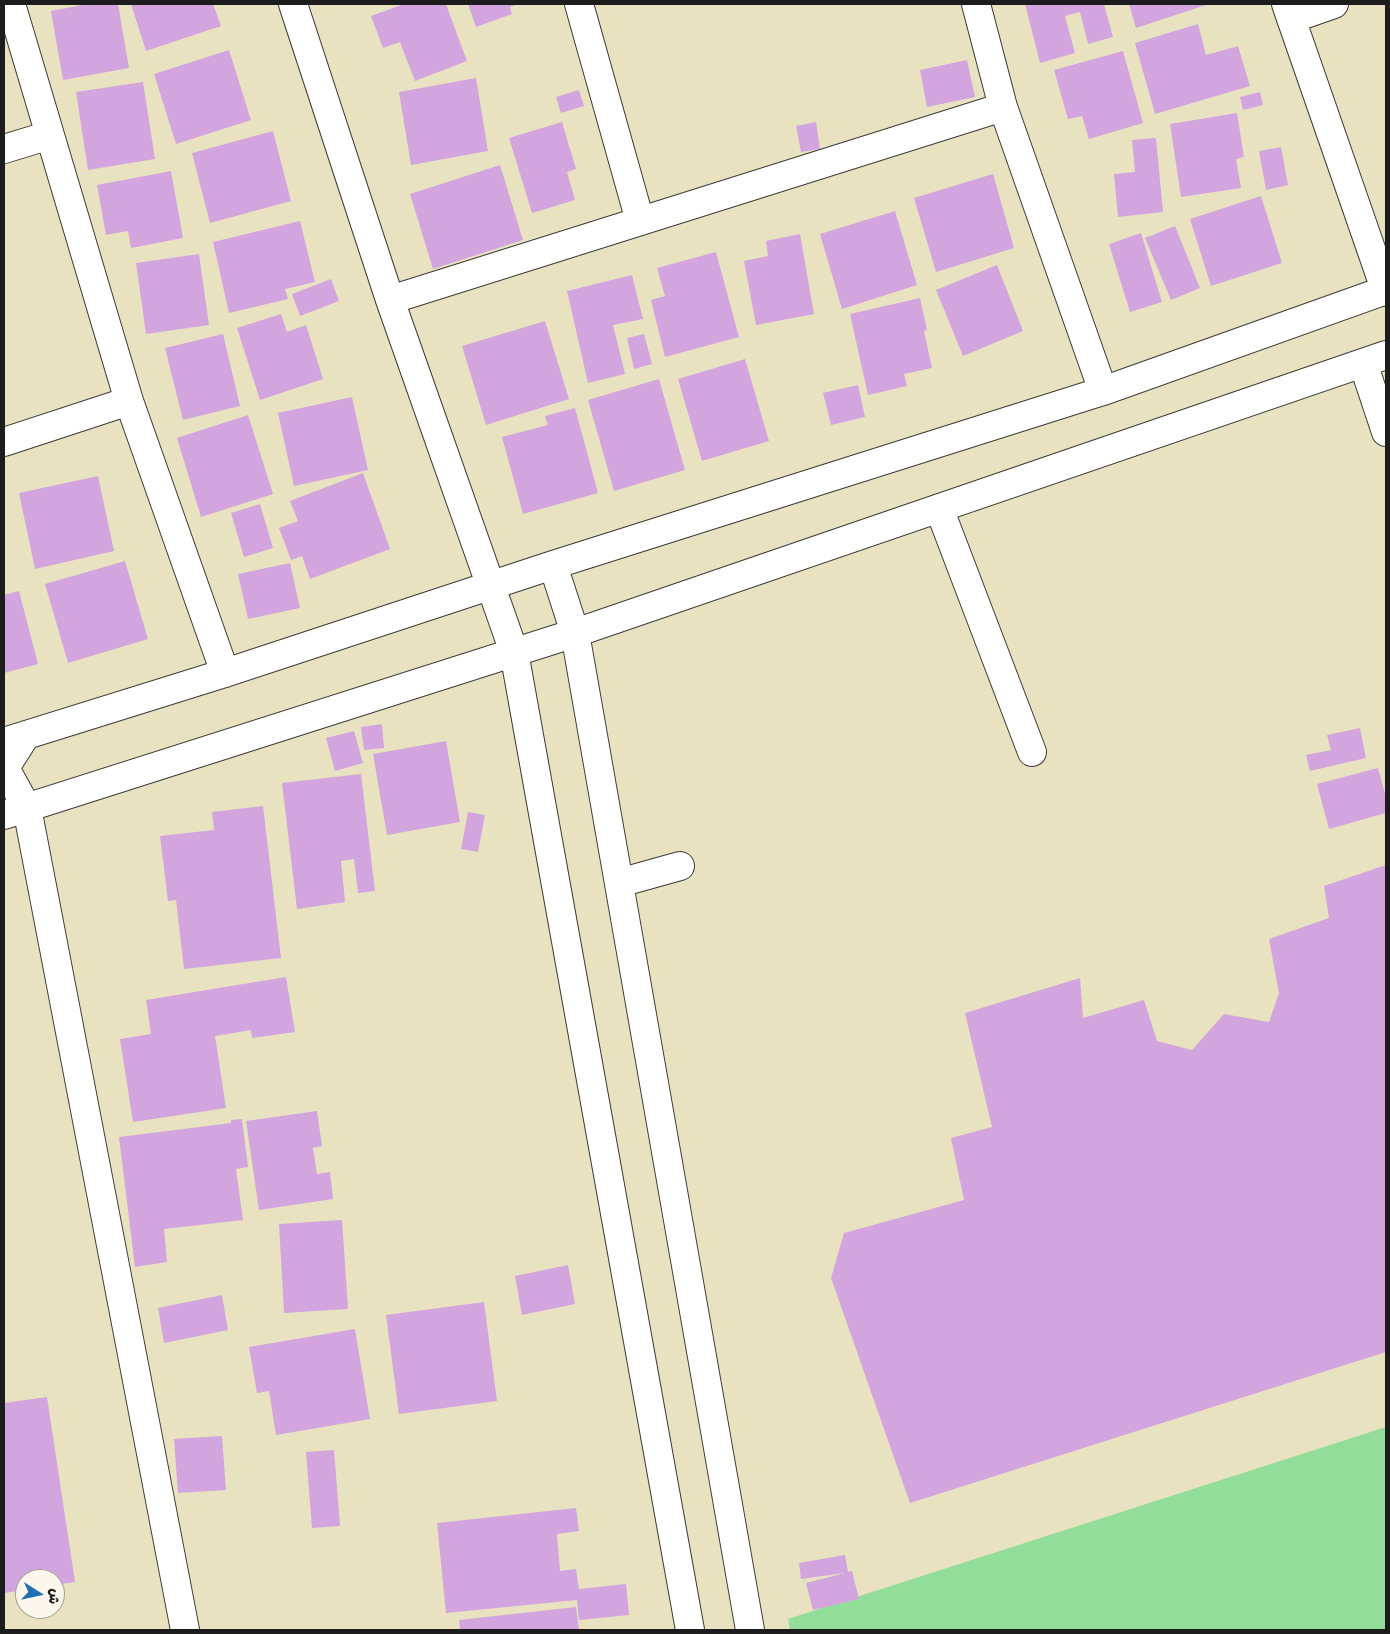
<!DOCTYPE html>
<html>
<head>
<meta charset="utf-8">
<style>
	body { margin:0 }
	#map { position:relative; width:1390px; height:1634px; overflow:hidden; background:#e9e2c1; font-family:"Balsamiq Sans","Playpen Sans Arabic",sans-serif }
	canvas { display:block }
	.frame { position:absolute; inset:0; border:5px solid #1c1c1c; pointer-events:none }
	.north { position:absolute; left:15px; top:1569px; width:50px; height:50px; box-sizing:border-box; background:#fbf7ec; border:1px solid #a29f99; border-radius:50%; rotate:100deg; font-size:14px; font-weight:700; line-height:20px; text-align:center; color:#1c1c1c }
	.north::after { content:''; display:block; margin:auto; width:18px; height:22px; background:#1f6fb2; clip-path:polygon(50% 0,100% 100%,50% 72%,0 100%) }
</style>
</head>
<body>
<div id="map">
<canvas width="1390" height="1634"></canvas>
<div class="frame"></div>
<div class="north">ش</div>
</div>
<script>
const ctx = document.querySelector('canvas').getContext('2d');
ctx.lineJoin = 'round';
function paint(path, color) { ctx.fillStyle = color; ctx.fill(path, 'evenodd'); }
const shape = rows => new Path2D(rows.map(r => 'M' + r).join(''));
function trace(path, color, width, dash) { ctx.strokeStyle = color; ctx.lineWidth = width; ctx.lineCap = dash ? 'butt' : 'round'; ctx.setLineDash(dash || []); ctx.stroke(path); }
paint(shape([
	[1386,1427,1386,1630,790,1630,788,1619]
]), '#92dd9a');
paint(shape([
	[88,4,118,4,129,68,63,80,51,11],
	[131,4,213,4,221,26,146,51],
	[404,4,446,4,467,61,415,81,400,42,383,48,371,16],
	[468,4,518,4,510,7,512,14,476,27],
	[1025,4,1104,4,1113,37,1088,44,1080,12,1065,16,1075,53,1040,63],
	[1129,4,1209,4,1136,28],
	[1198,24,1206,55,1238,46,1250,86,1155,114,1135,43],
	[229,50,251,120,176,144,154,74],
	[1123,51,1143,123,1089,139,1082,116,1068,119,1054,70],
	[967,60,975,97,927,107,920,70],
	[476,78,488,151,411,165,399,92],
	[143,82,155,159,88,170,76,92],
	[579,90,584,106,561,113,556,97],
	[1260,92,1263,105,1243,110,1240,97],
	[1237,113,1244,157,1236,159,1241,188,1181,197,1170,124],
	[562,122,576,169,567,172,575,200,532,213,509,138],
	[816,122,820,149,801,152,796,126],
	[273,131,291,201,210,223,192,153],
	[1156,138,1163,212,1118,217,1114,174,1135,172,1132,140],
	[1281,147,1288,185,1266,190,1259,151],
	[500,165,523,240,433,269,410,194],
	[171,171,183,238,131,248,128,231,106,235,97,185],
	[993,174,1014,248,936,272,914,198],
	[1261,196,1282,263,1211,286,1190,219],
	[895,211,917,285,842,309,820,234],
	[300,221,315,282,285,289,288,299,229,313,213,242],
	[1175,226,1200,288,1171,300,1145,238],
	[1141,233,1162,302,1130,312,1109,244],
	[800,234,814,314,756,325,744,261,768,256,766,241],
	[716,252,739,337,665,357,651,300,665,296,657,268],
	[199,254,209,325,146,334,136,263],
	[997,265,1023,331,963,356,936,290],
	[632,275,643,319,613,325,625,374,588,383,567,291],
	[331,279,339,301,300,316,292,294],
	[920,298,927,330,924,331,932,368,904,374,907,386,868,395,850,314],
	[281,314,287,332,306,325,323,379,260,400,237,328],
	[545,321,569,399,486,425,462,346],
	[223,334,240,406,183,420,165,348],
	[644,334,652,364,634,369,627,338],
	[745,359,769,441,702,461,678,379],
	[659,379,685,470,614,491,588,400],
	[858,385,865,417,831,425,823,393],
	[352,397,368,470,294,486,278,413],
	[575,408,598,493,523,514,502,437,548,425,545,416],
	[248,415,273,494,201,517,177,438],
	[363,473,390,549,310,579,302,556,291,560,279,528,298,521,290,501],
	[98,476,114,551,35,569,19,493],
	[260,504,273,548,244,557,231,513],
	[125,561,148,639,68,663,45,584],
	[290,563,300,608,248,619,238,574],
	[19,591,38,664,4,673,4,595],
	[382,724,384,748,364,750,361,727],
	[1360,728,1366,758,1310,771,1306,755,1331,750,1327,735],
	[354,731,363,763,335,771,326,738],
	[446,741,460,822,387,835,373,754],
	[1378,768,1386,797,1386,813,1329,829,1317,784],
	[361,774,375,891,358,893,354,859,341,861,345,902,297,909,282,783],
	[263,806,281,958,184,969,176,900,168,901,160,836,214,830,212,812],
	[468,812,485,815,478,852,461,849],
	[1386,865,1386,1352,910,1503,831,1278,844,1233,964,1200,951,1138,992,1127,965,1013,1080,978,1083,1018,1144,1000,1157,1041,1192,1050,1224,1014,1269,1022,1279,993,1269,939,1329,918,1324,886],
	[286,977,295,1032,252,1038,251,1030,215,1036,226,1108,133,1122,120,1039,151,1034,146,1000],
	[317,1111,322,1146,313,1148,317,1174,330,1172,333,1199,259,1210,246,1121],
	[242,1119,248,1167,236,1169,243,1220,164,1229,167,1262,135,1267,119,1137,231,1123,231,1120],
	[342,1220,348,1309,284,1313,279,1224],
	[568,1265,575,1304,522,1315,515,1276],
	[222,1295,228,1330,164,1343,158,1308],
	[484,1302,497,1401,399,1414,386,1315],
	[355,1329,370,1419,276,1435,269,1391,257,1393,249,1347],
	[47,1397,75,1582,55,1585,55,1579,25,1579,25,1590,4,1593,4,1403],
	[222,1436,226,1490,178,1493,174,1439],
	[334,1450,340,1526,312,1528,306,1452],
	[576,1508,579,1531,557,1534,560,1571,576,1569,579,1589,626,1584,629,1615,579,1620,577,1600,446,1613,437,1523],
	[845,1555,848,1572,852,1571,859,1599,813,1610,806,1583,845,1573,801,1579,799,1563],
	[576,1607,579,1630,460,1630,459,1620]
]), '#d2a5de');
const minor = shape([
	[11,4,129,401,225,673],
	[293,4,390,300,514,652,690,1630],
	[579,4,640,221],
	[976,4,1003,107,1103,391],
	[1286,4,1386,292],
	[1291,19,1334,4],
	[4,149,50,135],
	[390,300,1003,107],
	[1363,363,1386,432],
	[4,442,129,401],
	[939,508,1032,752],
	[553,565,575,633,750,1630],
	[26,735,5,768,27,808,185,1630],
	[4,742,225,673,553,565,1103,391,1386,290],
	[4,815,575,633,1386,355],
	[619,883,680,866]
]);
trace(minor, '#3b3a35', 30);
trace(minor, '#fff', 28);
</script>
</body>
</html>
